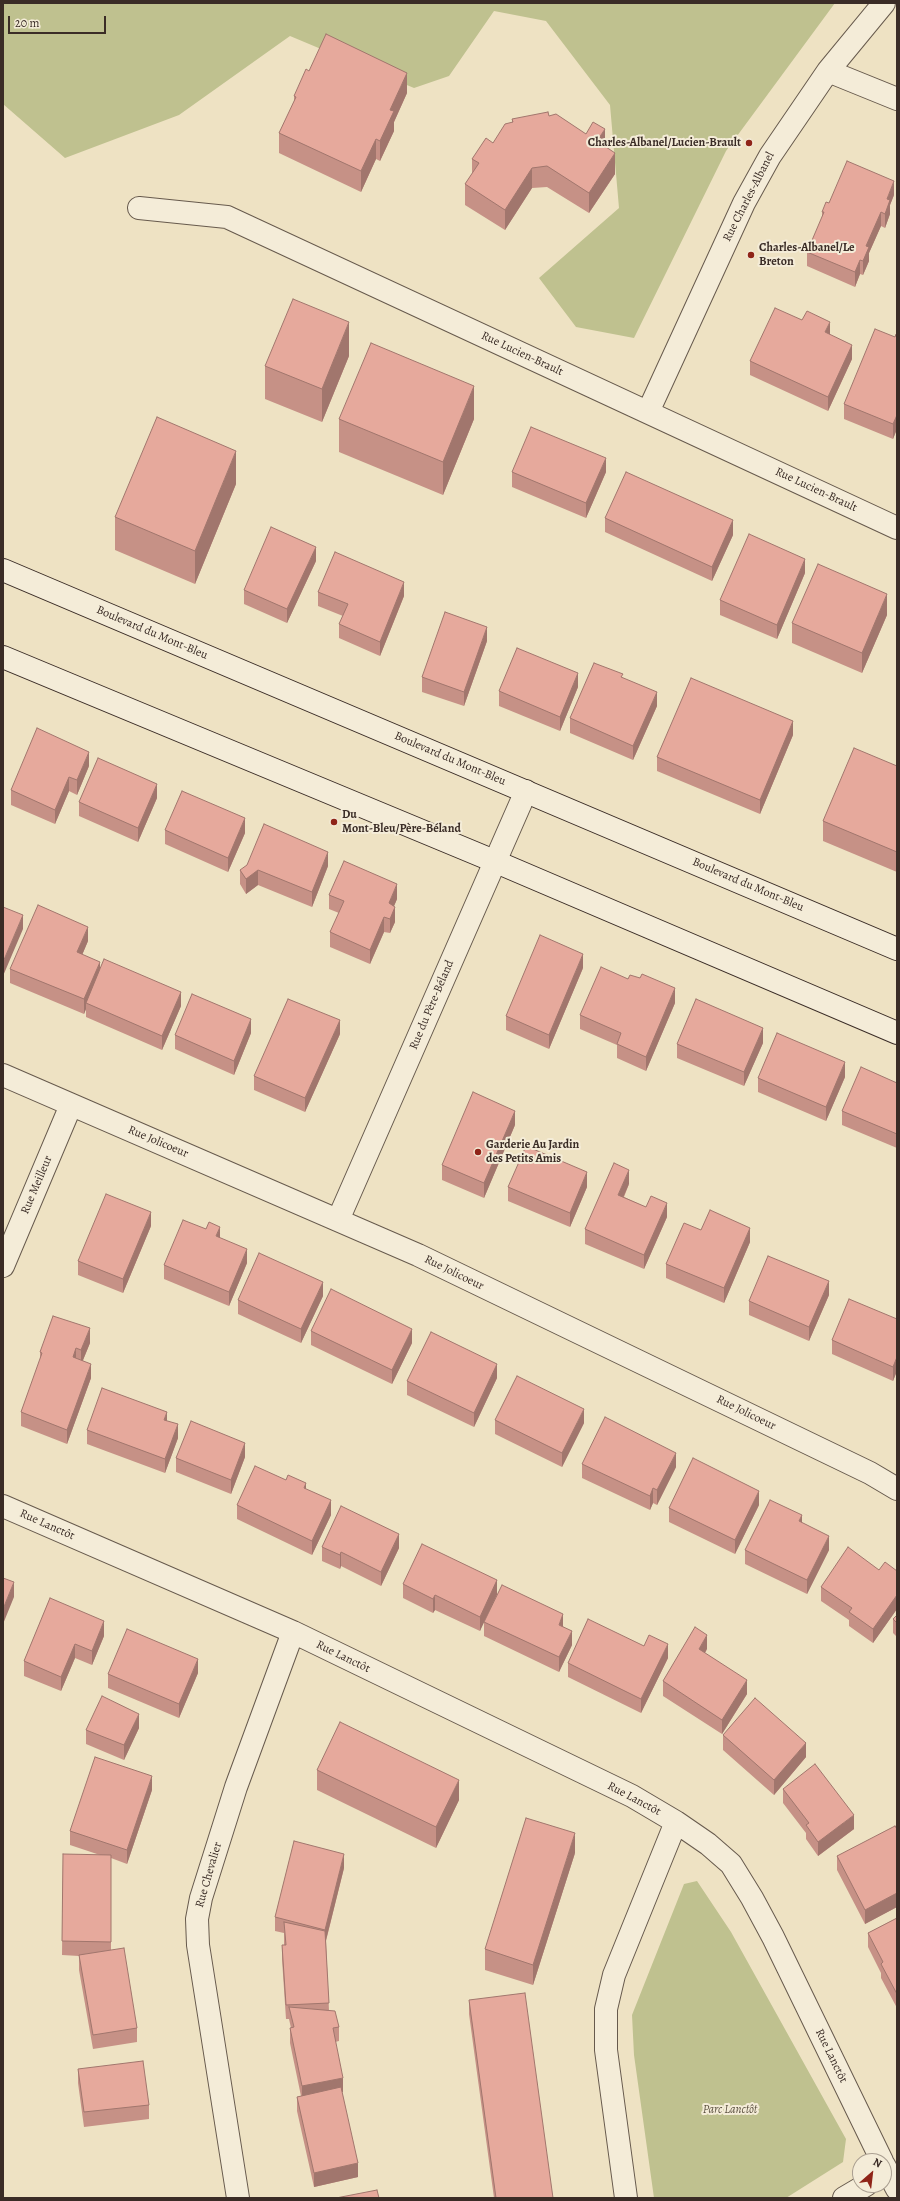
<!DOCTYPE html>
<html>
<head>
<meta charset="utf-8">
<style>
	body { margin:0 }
	#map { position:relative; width:900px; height:2201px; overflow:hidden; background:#eee2c3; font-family:Alegreya,serif }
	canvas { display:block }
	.frame { position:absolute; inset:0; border:4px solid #3a2c26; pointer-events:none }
	.north { position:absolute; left:852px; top:2153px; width:40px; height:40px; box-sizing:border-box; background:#f4ecd8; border:1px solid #aa9f91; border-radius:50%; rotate:28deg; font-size:11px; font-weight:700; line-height:16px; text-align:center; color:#3a2c26 }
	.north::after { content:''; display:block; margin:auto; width:14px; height:18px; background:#8f2418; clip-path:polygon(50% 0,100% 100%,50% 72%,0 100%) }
	.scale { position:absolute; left:8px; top:16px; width:98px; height:18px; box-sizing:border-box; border:2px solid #3a2c26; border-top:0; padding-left:5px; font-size:12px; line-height:14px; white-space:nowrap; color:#3a2c26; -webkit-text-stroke:3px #f4ecd8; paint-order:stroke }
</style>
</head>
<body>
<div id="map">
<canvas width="900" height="2201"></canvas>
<div class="frame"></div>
<div class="north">N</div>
<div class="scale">20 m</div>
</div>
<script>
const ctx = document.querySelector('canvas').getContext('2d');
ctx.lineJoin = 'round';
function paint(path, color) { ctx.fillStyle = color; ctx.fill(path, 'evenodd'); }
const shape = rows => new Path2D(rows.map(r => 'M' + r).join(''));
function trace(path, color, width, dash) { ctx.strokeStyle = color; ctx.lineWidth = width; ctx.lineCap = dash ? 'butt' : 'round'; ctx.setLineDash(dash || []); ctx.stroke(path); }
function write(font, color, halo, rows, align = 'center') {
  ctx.font = font + ' Alegreya,serif'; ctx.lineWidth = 4; ctx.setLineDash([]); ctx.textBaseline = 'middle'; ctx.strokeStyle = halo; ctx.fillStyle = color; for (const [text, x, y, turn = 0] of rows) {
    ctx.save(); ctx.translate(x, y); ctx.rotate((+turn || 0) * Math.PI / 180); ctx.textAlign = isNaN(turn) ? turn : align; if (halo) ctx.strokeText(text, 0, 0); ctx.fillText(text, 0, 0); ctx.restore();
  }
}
paint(shape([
	[3,3,835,3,726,151,634,338,576,327,539,278,619,208,610,105,546,21,494,11,449,76,414,88,290,36,179,115,65,158,3,104],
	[697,1881,731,1932,846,2139,843,2162,786,2198,654,2198,634,2055,632,2015,684,1884]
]), '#bfc18f');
const street = shape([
	[828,71,897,99],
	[139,208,227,217,897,528],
	[648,412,744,203,770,156,828,71,884,3],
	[3,1075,418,1255,870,1473,897,1489],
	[338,1220,526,791],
	[3,1266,71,1105],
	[3,1506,293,1632,632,1796,676,1822,708,1844,731,1864,752,1898,773,1937,882,2161],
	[884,2165,897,2189],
	[238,2198,198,1945,197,1919,201,1898,236,1787,293,1632],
	[626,2198,606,2050,606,2009,614,1975,676,1822],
	[844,2198,866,2185]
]);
const secondary = shape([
	[3,570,897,949],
	[3,657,494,861,897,1033]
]);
trace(street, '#675a4d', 24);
trace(secondary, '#3a2c26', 24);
trace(street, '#f4ecd8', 22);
trace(secondary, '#f4ecd8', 22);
paint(shape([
	[309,71,407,93,394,122,394,131,380,161,376,159,361,192,279,153,279,133,294,102,294,96],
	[549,116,605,147,615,174,589,213,547,187,532,188,505,230,465,205,465,184,472,174,472,159,493,143,512,122,512,119],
	[894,195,890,205,890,214,885,228,881,226,869,253,869,261,863,275,860,274,855,287,807,266,807,252,822,219,822,212],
	[897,334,897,429,893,439,844,419,844,404],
	[830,335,852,359,828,411,750,375,750,361],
	[349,356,322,422,265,399,265,366],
	[339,419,474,419,443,495,339,452],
	[512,472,606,472,586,518,512,487],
	[236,484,195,584,115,550,115,517],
	[605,518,733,535,712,581,605,532],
	[316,561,287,623,244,604,244,590],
	[805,573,777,639,720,615,720,600],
	[318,592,404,596,380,656,339,638,339,624,343,616,318,606],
	[887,615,862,673,792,643,792,623],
	[487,641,464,706,422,692,422,677],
	[623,678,657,706,633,760,570,733,570,718],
	[578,687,560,731,499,706,499,691],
	[793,735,760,814,657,771,657,757],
	[89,766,77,795,69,791,55,824,11,805,11,790],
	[897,766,897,872,823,841,823,821],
	[157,798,138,842,79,816,79,802],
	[165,830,245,833,228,872,165,844],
	[328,866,312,907,258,885,246,894,240,884,240,870],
	[329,895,397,899,394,906,395,922,390,933,384,932,370,964,330,947,330,932,339,913,329,909],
	[88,941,82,955,100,971,181,1006,162,1050,86,1017,86,1009,84,1014,10,983,10,969],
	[583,968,549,1049,506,1030,506,1016],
	[675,1003,646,1071,617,1058,617,1045,580,1029,580,1015],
	[251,1033,234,1075,175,1049,175,1035],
	[340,1034,305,1112,254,1090,254,1076],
	[763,1043,744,1086,677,1058,677,1044],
	[845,1077,826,1121,758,1092,758,1078],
	[897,1083,897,1148,842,1125,842,1111],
	[515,1125,484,1198,442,1180,442,1165],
	[629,1184,624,1197,667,1217,644,1269,585,1244,585,1229],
	[508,1187,587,1187,570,1227,508,1201],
	[151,1226,123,1293,78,1275,78,1261],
	[701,1230,750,1242,724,1303,666,1278,666,1264],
	[247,1263,229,1306,164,1279,164,1265],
	[829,1295,809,1341,749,1315,749,1301],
	[323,1296,301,1343,238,1314,238,1300],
	[897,1319,897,1371,893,1381,832,1354,832,1340],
	[311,1331,412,1343,392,1384,311,1345],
	[90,1343,83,1360,91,1378,67,1444,21,1426,21,1412,40,1361,40,1352],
	[497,1378,474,1427,407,1395,407,1381],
	[495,1420,584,1423,562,1467,495,1434],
	[167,1421,178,1438,165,1473,87,1444,87,1430],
	[245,1457,231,1494,176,1472,176,1458],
	[582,1464,676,1467,657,1505,653,1503,650,1510,582,1478],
	[306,1489,331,1515,312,1555,237,1519,237,1505],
	[759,1505,735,1554,669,1522,669,1508],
	[802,1523,829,1550,807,1594,745,1564,745,1550],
	[322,1547,399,1548,381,1586,341,1566,340,1569,322,1561],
	[879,1570,897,1571,897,1609,873,1643,849,1626,849,1620,821,1601,821,1587],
	[497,1580,480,1631,435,1610,433,1613,403,1598,403,1584],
	[50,1598,104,1636,92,1665,75,1658,61,1691,24,1676,24,1661],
	[897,1615,897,1637,893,1633,893,1619],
	[484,1622,563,1626,572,1645,559,1672,484,1636],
	[707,1649,705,1653,747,1694,722,1734,663,1696,663,1681],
	[668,1658,641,1713,568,1677,568,1663],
	[198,1673,179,1718,108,1688,108,1674],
	[139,1728,124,1760,86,1744,86,1730],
	[723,1735,806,1757,774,1795,723,1750],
	[317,1770,459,1800,436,1848,317,1790],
	[783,1789,854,1829,818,1856,806,1839,806,1833,783,1803],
	[152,1790,127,1864,111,1858,111,1950,137,2028,137,2042,93,2049,79,1970,79,1956,62,1955,63,1854,100,1855,70,1845,70,1831],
	[897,1829,897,1907,865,1924,837,1870,837,1856],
	[575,1853,533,1985,485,1970,485,1949],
	[344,1868,326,1941,329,2011,339,2027,339,2041,335,2042,343,2092,342,2092,358,2177,314,2187,297,2111,297,2097,301,2096,290,2043,290,2028,291,2028,289,2019,286,2019,282,1959,282,1945,284,1945,284,1933,275,1931,275,1917],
	[897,1918,897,2008,881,1978,881,1973,868,1947,868,1933],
	[469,2000,553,2198,494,2198,469,2014],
	[78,2069,149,2105,149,2119,84,2127,78,2083]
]), '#c69186');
paint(shape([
	[407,73,407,93,394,122,394,131,380,161,380,141,390,110],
	[605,129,605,149,597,141],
	[376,139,376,159,361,192,361,171],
	[615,153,615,174,589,213,589,193],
	[532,168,532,188,505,230,505,210],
	[894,181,894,195,890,205,890,214,885,228,885,214,887,199],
	[881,212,881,226,869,253,869,261,863,275,863,261,866,246],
	[860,260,860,274,855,287,855,272],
	[349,322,349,356,322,422,322,389],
	[830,322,830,336,825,332],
	[852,345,852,359,828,411,828,397],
	[474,386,474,419,443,495,443,462],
	[897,415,897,429,893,439,893,424],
	[236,451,236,484,195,584,195,551],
	[606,458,606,472,586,518,586,503],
	[733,520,733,535,712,581,712,567],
	[316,547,316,561,287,623,287,609],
	[805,559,805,573,777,639,777,625],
	[404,582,404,596,380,656,380,642],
	[887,594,887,615,862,673,862,653],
	[487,627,487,641,464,706,464,692],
	[578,673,578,687,560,731,560,717],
	[657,692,657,706,633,760,633,746],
	[793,721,793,735,760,814,760,800],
	[89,752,89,766,77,795,77,780],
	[69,777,69,791,55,824,55,810],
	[157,784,157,798,138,842,138,828],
	[245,818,245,833,228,872,228,858],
	[328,852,328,866,312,907,312,892],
	[258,870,258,885,246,894,246,879],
	[397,884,397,899,389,918,389,903],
	[395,907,395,922,390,933,390,919],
	[23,915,23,929,3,976,3,962],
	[384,917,384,932,370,964,370,950],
	[88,927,88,941,77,967,77,952],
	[583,954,583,968,549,1049,549,1035],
	[100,962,100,977,86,1003,86,1009,84,1014,84,999],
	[675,988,675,1003,646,1071,646,1057],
	[181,992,181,1006,162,1050,162,1036],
	[251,1019,251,1033,234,1075,234,1061],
	[340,1020,340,1034,305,1112,305,1098],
	[763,1028,763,1043,744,1086,744,1072],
	[845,1062,845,1077,826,1121,826,1107],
	[515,1111,515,1125,484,1198,484,1183],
	[629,1170,629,1184,618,1209,618,1195],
	[587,1172,587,1187,570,1227,570,1213],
	[667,1203,667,1217,644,1269,644,1255],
	[151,1212,151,1226,123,1293,123,1279],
	[220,1227,220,1241,216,1236],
	[750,1228,750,1242,724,1303,724,1288],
	[247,1249,247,1263,229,1306,229,1292],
	[829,1281,829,1295,809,1341,809,1327],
	[323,1282,323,1296,301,1343,301,1329],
	[90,1328,90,1343,81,1365,81,1350],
	[412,1329,412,1343,392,1384,392,1370],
	[76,1348,76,1363,73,1357],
	[897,1357,897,1371,893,1381,893,1367],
	[91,1364,91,1378,67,1444,67,1430],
	[497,1364,497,1378,474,1427,474,1413],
	[584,1409,584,1423,562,1467,562,1453],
	[167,1412,167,1426,164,1420],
	[178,1424,178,1438,165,1473,165,1459],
	[245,1443,245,1457,231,1494,231,1480],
	[676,1453,676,1467,657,1505,657,1490],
	[306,1483,306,1497,304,1488],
	[653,1488,653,1503,650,1510,650,1496],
	[759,1491,759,1505,735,1554,735,1540],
	[331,1500,331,1515,312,1555,312,1541],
	[802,1515,802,1529,799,1521],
	[399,1534,399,1548,381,1586,381,1572],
	[829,1536,829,1550,807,1594,807,1580],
	[341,1552,341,1566,340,1569,340,1555],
	[497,1580,497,1595,480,1631,480,1617],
	[14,1582,14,1597,3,1624,3,1609],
	[435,1595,435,1610,433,1613,433,1599],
	[897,1595,897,1609,873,1643,873,1629],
	[563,1614,563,1628,559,1625],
	[104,1621,104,1636,92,1665,92,1651],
	[572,1631,572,1645,559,1672,559,1657],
	[707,1635,707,1649,699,1663,699,1649],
	[75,1644,75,1658,61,1691,61,1677],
	[668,1644,668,1658,641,1713,641,1699],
	[198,1659,198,1673,179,1718,179,1704],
	[747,1680,747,1694,722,1734,722,1720],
	[139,1714,139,1728,124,1760,124,1745],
	[806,1743,806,1757,774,1795,774,1780],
	[152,1776,152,1790,127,1864,127,1850],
	[459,1780,459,1800,436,1848,436,1827],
	[854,1815,854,1829,818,1856,818,1842],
	[575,1833,575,1853,533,1985,533,1965],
	[344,1854,344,1868,325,1944,325,1930],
	[897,1893,897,1907,865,1924,865,1910],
	[343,2078,343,2092,302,2100,302,2086],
	[358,2163,358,2177,314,2187,314,2173]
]), '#a1766d');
const building = shape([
	[326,34,407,73,390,110,394,111,380,141,376,139,361,171,279,133,296,97,294,96,306,69,309,71,326,34],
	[548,112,549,116,556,114,586,134,593,122,605,129,597,141,615,153,589,193,547,166,532,168,505,210,465,184,479,163,472,159,486,138,493,143,505,124,513,122,512,119,548,112],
	[847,161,894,181,887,199,890,200,885,214,881,212,866,246,869,247,863,261,860,260,855,272,807,252,824,212,822,212,826,202,829,203,847,161],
	[293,299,349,322,322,389,265,366,293,299],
	[775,308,802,320,807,311,830,322,825,332,852,345,828,397,750,361,775,308],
	[875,329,895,337,896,334,897,334,897,415,893,424,844,404,875,329],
	[371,343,474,386,443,462,339,419,371,343],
	[157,417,236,451,195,551,115,517,157,417],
	[531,427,606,458,586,503,512,472,531,427],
	[626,472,733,520,712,567,605,518,626,472],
	[271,527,316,547,287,609,244,590,271,527],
	[749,534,805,559,777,625,720,600,749,534],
	[335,552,404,582,380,642,339,624,348,604,318,592,335,552],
	[818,564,887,594,862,653,792,623,818,564],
	[445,612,487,627,464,692,422,677,445,612],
	[517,648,578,673,560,717,499,691,517,648],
	[594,663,623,674,621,677,657,692,633,746,570,718,594,663],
	[691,678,793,721,760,800,657,757,691,678],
	[37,728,89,752,77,780,69,777,55,810,11,790,37,728],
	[854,748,897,766,897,852,823,821,854,748],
	[98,758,157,784,138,828,79,802,98,758],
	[182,791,245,818,228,858,165,830,182,791],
	[264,824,328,852,312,892,258,870,246,879,240,870,247,865,264,824],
	[344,861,397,884,389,903,395,907,390,919,384,917,370,950,330,932,344,901,329,895,344,861],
	[38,905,88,927,77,952,100,962,84,999,10,969,38,905],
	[3,907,23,915,3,962,3,907],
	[540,935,583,954,549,1035,506,1016,540,935],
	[104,959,181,992,162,1036,86,1003,104,959],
	[601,967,628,979,630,975,640,978,642,974,675,988,646,1057,617,1044,621,1033,580,1015,601,967],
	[192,994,251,1019,234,1061,175,1035,192,994],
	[288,999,340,1020,305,1098,254,1076,288,999],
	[696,999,763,1028,744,1072,677,1044,696,999],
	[777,1033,845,1062,826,1107,758,1078,777,1033],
	[861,1067,897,1083,897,1134,842,1111,861,1067],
	[473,1092,515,1111,484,1183,442,1165,473,1092],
	[526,1146,587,1172,570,1213,508,1187,526,1146],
	[614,1163,629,1170,618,1195,646,1207,651,1196,667,1203,644,1255,585,1229,614,1163],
	[106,1194,151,1212,123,1279,78,1261,106,1194],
	[710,1210,750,1228,724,1288,666,1264,684,1223,701,1230,710,1210],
	[183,1220,206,1229,209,1222,220,1227,216,1236,247,1249,229,1292,164,1265,183,1220],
	[259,1253,323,1282,301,1329,238,1300,259,1253],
	[768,1256,829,1281,809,1327,749,1301,768,1256],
	[331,1289,412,1329,392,1370,311,1331,331,1289],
	[849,1299,897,1319,897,1357,893,1367,832,1340,849,1299],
	[53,1316,90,1328,81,1350,76,1348,73,1357,91,1364,67,1430,21,1412,42,1353,40,1352,53,1316],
	[431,1332,497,1364,474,1413,407,1381,431,1332],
	[517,1376,584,1409,562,1453,495,1420,517,1376],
	[102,1388,167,1412,164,1420,178,1424,165,1459,87,1430,102,1388],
	[605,1417,676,1453,657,1490,653,1488,650,1496,582,1464,605,1417],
	[191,1421,245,1443,231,1480,176,1458,191,1421],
	[693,1458,759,1491,735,1540,669,1508,693,1458],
	[255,1466,286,1480,288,1475,306,1483,304,1488,331,1500,312,1541,237,1505,255,1466],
	[770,1500,802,1515,799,1521,829,1536,807,1580,745,1550,770,1500],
	[341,1506,399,1534,381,1572,341,1552,340,1555,322,1547,341,1506],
	[422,1544,497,1580,480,1617,435,1595,433,1599,403,1584,422,1544],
	[848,1547,879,1570,885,1562,897,1571,897,1595,873,1629,849,1612,852,1608,821,1587,848,1547],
	[3,1578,14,1582,3,1609,3,1578],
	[502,1585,563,1614,559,1625,572,1631,559,1657,484,1622,502,1585],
	[50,1598,104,1621,92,1651,75,1644,61,1677,24,1661,50,1598],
	[897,1615,897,1623,893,1619,897,1615],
	[588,1619,644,1646,649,1635,668,1644,641,1699,568,1663,588,1619],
	[695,1627,707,1635,699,1649,747,1680,722,1720,663,1681,695,1627],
	[127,1629,198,1659,179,1704,108,1674,127,1629],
	[102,1696,139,1714,124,1745,86,1730,102,1696],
	[755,1698,806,1743,774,1780,723,1735,755,1698],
	[340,1722,459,1780,436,1827,317,1770,340,1722],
	[95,1757,152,1776,127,1850,70,1831,95,1757],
	[815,1764,854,1815,818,1842,806,1825,809,1823,783,1789,815,1764],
	[526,1818,575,1833,533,1965,485,1949,526,1818],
	[895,1826,897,1829,897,1893,865,1910,837,1856,895,1826],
	[294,1841,344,1854,325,1930,275,1917,294,1841],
	[63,1854,111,1855,111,1942,62,1941,63,1854],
	[897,1918,897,1994,881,1964,883,1962,868,1933,897,1918],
	[284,1922,325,1931,329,2003,286,2005,282,1945,286,1945,284,1922],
	[124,1948,137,2028,93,2035,79,1955,124,1948],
	[525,1993,553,2198,496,2198,469,2000,525,1993],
	[289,2007,335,2011,339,2027,333,2028,343,2078,302,2086,290,2028,294,2027,289,2007],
	[143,2061,149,2105,84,2112,78,2069,143,2061],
	[341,2087,358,2163,314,2173,297,2097,341,2087],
	[377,2190,379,2198,336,2198,377,2190]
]);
paint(building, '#e6a99c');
trace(building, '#a1766d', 1);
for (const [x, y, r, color] of [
	[749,143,4,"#8f2418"],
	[751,255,4,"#8f2418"],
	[334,822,4,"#8f2418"],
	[478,1152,4,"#8f2418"]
]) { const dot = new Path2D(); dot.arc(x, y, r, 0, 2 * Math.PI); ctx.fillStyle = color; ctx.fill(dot); trace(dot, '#f4ecd8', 1.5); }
write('bold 12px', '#3a2c26', '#f4ecd8', [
	["Charles-Albanel/Lucien-Brault",741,143,"right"],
	["Charles-Albanel/Le",759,248],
	["Breton",759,262],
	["Du",342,815],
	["Mont-Bleu/Père-Béland",342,829],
	["Garderie Au Jardin",486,1145],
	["des Petits Amis",486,1159]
], 'left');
write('12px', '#3a2c26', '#f4ecd8', [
	["Rue Charles-Albanel",749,197,-63],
	["Rue Lucien-Brault",522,354,25],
	["Rue Lucien-Brault",816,490,25],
	["Boulevard du Mont-Bleu",152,633,23],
	["Boulevard du Mont-Bleu",450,759,23],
	["Boulevard du Mont-Bleu",748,885,23],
	["Rue du Père-Béland",432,1005,-67],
	["Rue Jolicoeur",158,1142,23],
	["Rue Meilleur",37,1185,-67],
	["Rue Jolicoeur",454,1273,26],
	["Rue Jolicoeur",746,1413,26],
	["Rue Lanctôt",47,1525,24],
	["Rue Lanctôt",343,1657,26],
	["Rue Lanctôt",634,1799,28],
	["Rue Chevalier",209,1875,-74],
	["Rue Lanctôt",831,2056,64]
]);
write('italic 12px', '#5b5140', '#f4ecd8', [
	["Parc Lanctôt",730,2110]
]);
</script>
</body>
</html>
